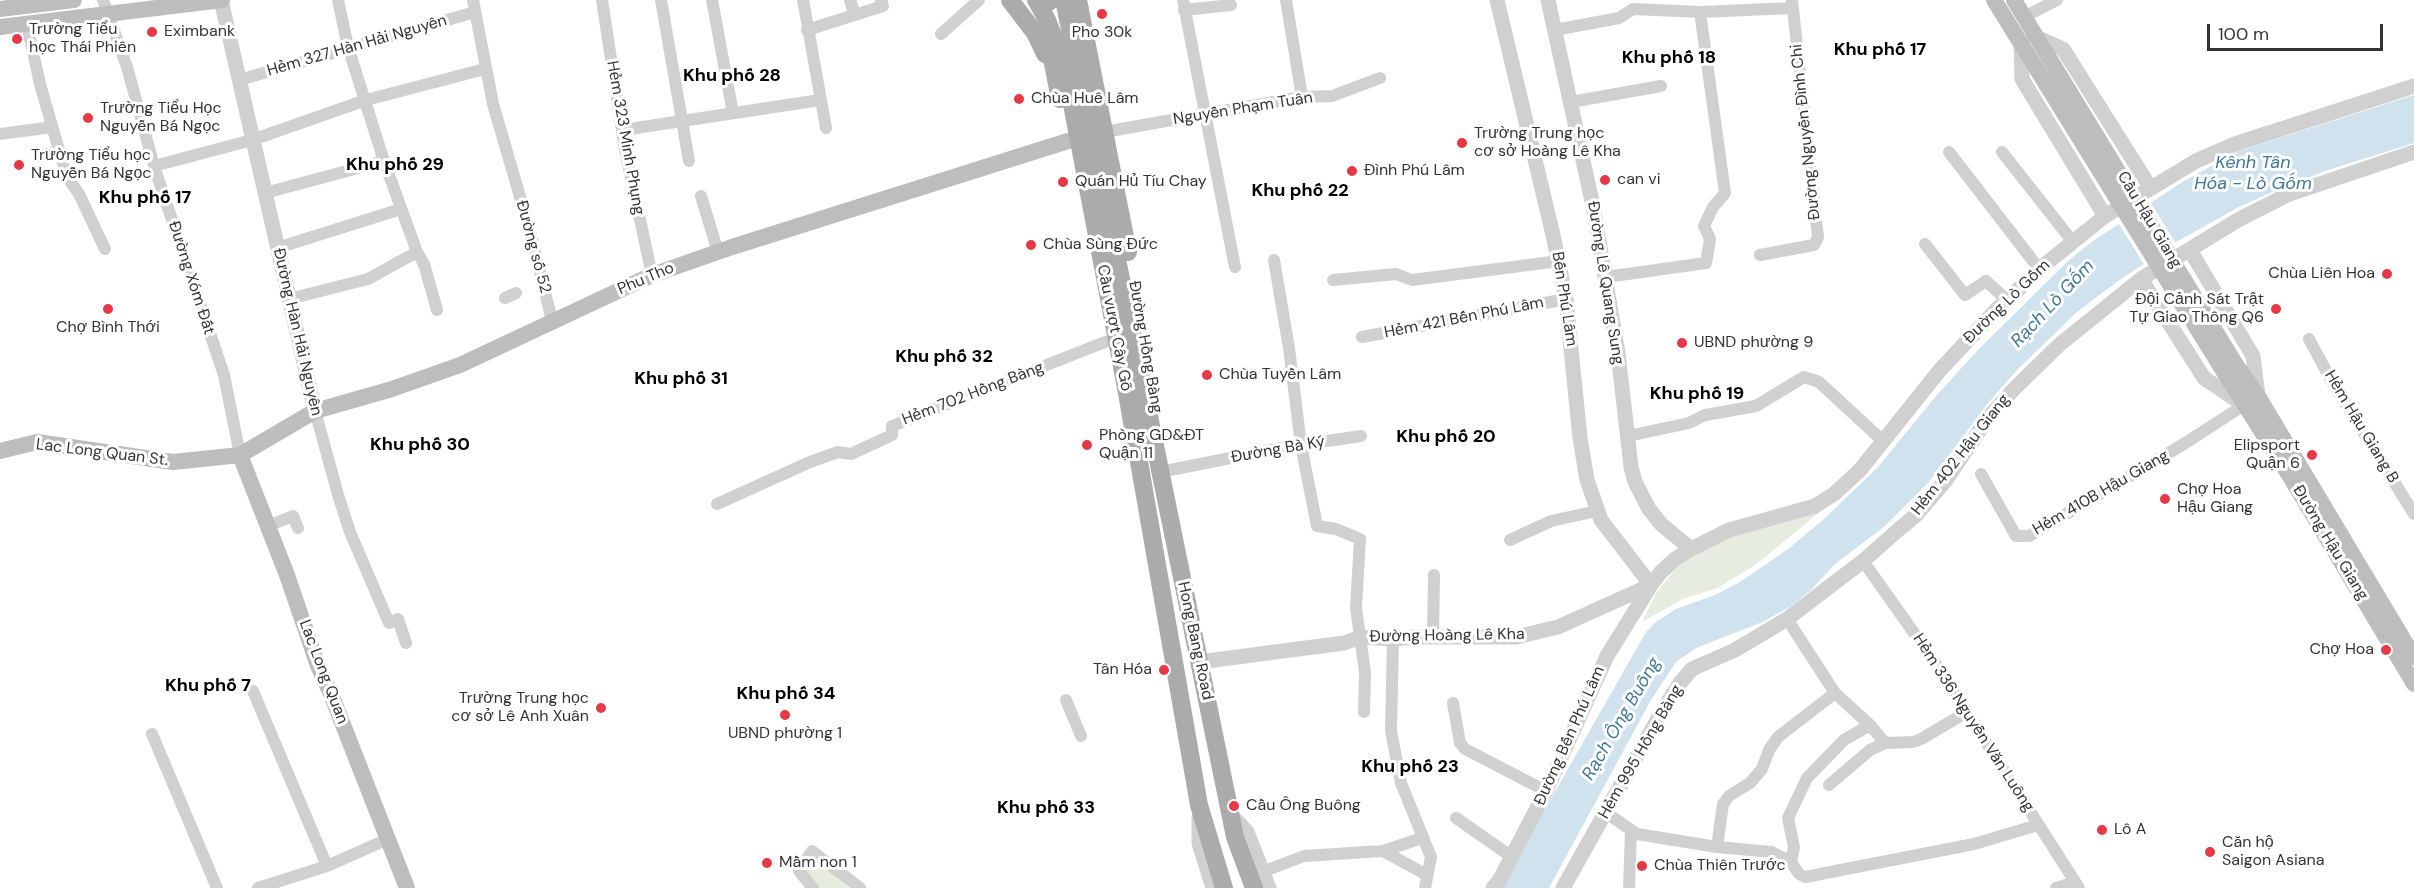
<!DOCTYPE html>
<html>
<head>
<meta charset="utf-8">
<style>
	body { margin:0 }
	#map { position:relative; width:2414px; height:888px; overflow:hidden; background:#fff; font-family:"DM Sans",sans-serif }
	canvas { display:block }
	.scale { position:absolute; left:2207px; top:24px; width:176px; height:27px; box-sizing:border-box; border:3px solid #333; border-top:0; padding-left:8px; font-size:18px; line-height:21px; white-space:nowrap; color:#333; -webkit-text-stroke:4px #fff; paint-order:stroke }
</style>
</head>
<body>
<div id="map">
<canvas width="2414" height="888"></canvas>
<div class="scale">100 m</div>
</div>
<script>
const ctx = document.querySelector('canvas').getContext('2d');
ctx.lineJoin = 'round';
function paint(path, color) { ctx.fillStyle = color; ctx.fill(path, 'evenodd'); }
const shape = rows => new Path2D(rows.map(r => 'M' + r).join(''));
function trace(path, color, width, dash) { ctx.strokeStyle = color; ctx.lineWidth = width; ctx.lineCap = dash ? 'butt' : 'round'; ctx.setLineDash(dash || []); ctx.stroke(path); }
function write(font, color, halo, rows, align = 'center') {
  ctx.font = font + ' "DM Sans",sans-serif'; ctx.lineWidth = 6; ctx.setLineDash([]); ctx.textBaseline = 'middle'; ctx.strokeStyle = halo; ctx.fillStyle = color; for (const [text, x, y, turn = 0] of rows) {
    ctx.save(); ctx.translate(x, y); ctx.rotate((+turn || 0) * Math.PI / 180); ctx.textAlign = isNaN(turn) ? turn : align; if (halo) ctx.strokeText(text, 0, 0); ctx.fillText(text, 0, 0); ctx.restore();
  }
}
paint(shape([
	[1833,501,1758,563,1718,588,1683,599,1642,622,1656,593,1683,560,1714,543],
	[813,857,849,888,819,888,812,881,804,869]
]), '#e6ecdf');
paint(shape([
	[2414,95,2414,143,2325,171,2281,188,2237,208,2178,241,2118,281,2078,311,2017,370,1988,403,1929,482,1885,526,1835,564,1811,590,1791,606,1765,621,1696,648,1676,662,1651,700,1549,888,1500,888,1646,632,1656,622,1676,609,1715,595,1740,582,1788,549,1824,519,1878,467,1936,396,1976,352,2068,261,2093,241,2184,181,2239,151]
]), '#cfe2ee');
paint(shape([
	[2149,200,2177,245,2145,266,2117,221]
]), '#fff');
trace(shape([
	[103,0,127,67,154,166,224,375,240,455],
	[338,0,348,47,384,161,417,252,424,264,437,310],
	[473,0,493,104,530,231,552,321],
	[602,0,625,150,652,275],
	[661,0,689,161],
	[712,0,733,113],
	[803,0,826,128],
	[850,0,855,15],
	[1183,0,1235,267],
	[1286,0,1302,97],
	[1184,10,1231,5],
	[2024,17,2057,0],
	[27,24,40,84,61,157,68,178,79,194,105,249],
	[807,30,883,6,881,0],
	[1555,30,1619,18,1633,9,1700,12,1793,8],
	[941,34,979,0],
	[239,80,475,12],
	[1571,102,1661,86],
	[623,130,820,100],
	[1104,132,1302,97,1332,96,1380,78],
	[0,134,52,127],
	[1949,152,2040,270],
	[2002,152,2073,242],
	[154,166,252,140,366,100,485,69],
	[265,193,384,161],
	[701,196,718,252],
	[1925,244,1965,295,1986,281,2007,300],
	[277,248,401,209],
	[1760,255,1814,245,1818,237,1792,0],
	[1274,260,1289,348,1301,445,1317,526,1336,529,1360,539,1356,608,1365,672,1364,712],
	[1606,277,1706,263,1710,239,1704,226,1713,207,1725,193,1700,12],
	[1333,280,1396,274,1412,280,1559,261],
	[505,298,516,293],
	[289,299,368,279,417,252],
	[1362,337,1566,299],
	[2309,339,2330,378,2414,514],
	[315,411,339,498,350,532,389,623,398,619,406,643],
	[1628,436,1689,423,1705,415,1756,406,1804,377,1819,382,1884,442],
	[1160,472,1281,448,1361,436],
	[1981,474,2016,536,2029,536,2187,442,2244,405],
	[717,504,810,462,838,452,851,454,892,435,892,426,1105,342],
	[268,526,293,516,298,528],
	[1510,540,1551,521,1597,511],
	[1863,561,1936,664,2079,888],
	[1787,619,1835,693,1870,725,1885,743],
	[1433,637,1434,575],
	[1393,639,1391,731,1401,783,1431,857,1425,888],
	[253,691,327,866],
	[1066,700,1081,736],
	[1453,703,1460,743,1465,749,1546,791],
	[152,734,217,888],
	[1829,785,1870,750,1885,743,1913,742,1921,739,1967,712],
	[1605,812,1637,834,1717,847,1772,852,1791,862,1799,874,1805,877,1974,844,2038,825],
	[1456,818,1512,857],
	[1717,847,1723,804,1729,796,1750,783,1762,769,1769,750,1778,737,1835,693],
	[1383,851,1427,875],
	[1791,862,1794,847,1788,818,1807,778,1844,740,1870,725],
	[1262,872,1304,856,1383,851,1422,838],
	[258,888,327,866,388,839],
	[813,888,799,871,812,851,860,888],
	[1629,888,1631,831],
	[2056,888,2075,882]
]), '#d0d0d0', 12);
trace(shape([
	[221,0,315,411],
	[1497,0,1553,235,1566,299,1580,438,1587,480,1601,520,1651,585],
	[1548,0,1593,206,1618,353,1631,467,1635,482,1649,509,1661,524,1691,549],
	[2034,36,2063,49,2150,187],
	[2021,44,2022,79,2105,216],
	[2190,250,2253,356,2258,396],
	[2141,279,2204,378,2244,405],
	[1199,662,1344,643,1361,637,1393,639,1417,637,1516,637,1558,627,1649,586],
	[1230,814,1247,832,1269,888],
	[1199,817,1199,843,1213,888],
	[1493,888,1499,881,1546,791,1607,656,1651,585,1660,573,1675,559,1691,549,1729,530,1815,506,1834,494,1860,470,1940,370,1999,307,2048,262,2105,216,2196,161,2235,144,2414,86],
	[1563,888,1664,708,1680,683,1692,669,1735,650,1787,619,1863,561,1897,531,1916,515,1946,480,1988,418,2013,390,2059,345,2141,279,2238,220,2287,195,2414,152]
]), '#d0d0d0', 15);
trace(shape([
	[1994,0,2046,84],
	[2014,0,2060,76],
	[0,9,74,0],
	[0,27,222,0],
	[2236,365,2258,396,2414,657],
	[2224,372,2289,475,2414,684],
	[0,451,37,442,173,462,240,455,315,411,392,389,460,365,652,275,732,247,1068,141],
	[240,455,287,575,318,666,331,694,407,888]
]), '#bdbdbd', 16);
trace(shape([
	[1010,0,1035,33,1045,54],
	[1064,0,1235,837,1254,888],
	[1078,0,1128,252],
	[1041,8,1051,0],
	[1047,34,1060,99],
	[1067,78,1127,393,1199,805,1224,888]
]), '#ababab', 18);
trace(shape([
	[2060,76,2236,365],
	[2046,84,2224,372]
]), '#bdbdbd', 16);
trace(shape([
	[1036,0,1047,20,1065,66]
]), '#ababab', 18);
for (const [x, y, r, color] of [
	[1102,14,6,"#e63946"],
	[152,32,6,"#e63946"],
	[17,39,6,"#e63946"],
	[1019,99,6,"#e63946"],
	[88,118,6,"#e63946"],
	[1462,143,6,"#e63946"],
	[19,165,6,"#e63946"],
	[1352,171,6,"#e63946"],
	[1605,180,6,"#e63946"],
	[1063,182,6,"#e63946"],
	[1031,245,6,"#e63946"],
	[2387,274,6,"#e63946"],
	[108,309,6,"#e63946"],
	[2276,309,6,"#e63946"],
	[1682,343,6,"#e63946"],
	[1207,375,6,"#e63946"],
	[1087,445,6,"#e63946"],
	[2312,455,6,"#e63946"],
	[2165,499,6,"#e63946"],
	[2386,650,6,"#e63946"],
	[1164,670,6,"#e63946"],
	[601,708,6,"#e63946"],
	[785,715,6,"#e63946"],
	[1234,806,6,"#e63946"],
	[2102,830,6,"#e63946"],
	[2210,852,6,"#e63946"],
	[767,863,6,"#e63946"],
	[1642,866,6,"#e63946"]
]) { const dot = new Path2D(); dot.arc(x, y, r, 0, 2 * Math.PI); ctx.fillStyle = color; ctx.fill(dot); trace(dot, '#fff', 2); }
write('16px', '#333', '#fff', [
	["Trường Tiểu",29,30],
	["học Thái Phiên",29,48],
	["Eximbank",164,32],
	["Pho 30k",1102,33,"center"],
	["Chùa Huê Lâm",1031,99],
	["Trường Tiểu Học",100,109],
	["Nguyễn Bá Ngọc",100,127],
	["Trường Trung học",1474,134],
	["cơ sở Hoàng Lê Kha",1474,152],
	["Trường Tiểu học",31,156],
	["Nguyễn Bá Ngọc",31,174],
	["Đình Phú Lâm",1364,171],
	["can vi",1617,180],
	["Quán Hủ Tíu Chay",1075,182],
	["Chùa Sùng Đức",1043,245],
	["Chùa Liên Hoa",2375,274,"right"],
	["Đội Cảnh Sát Trật",2264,300,"right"],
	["Tự Giao Thông Q6",2264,318,"right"],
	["Chợ Bình Thới",108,328,"center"],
	["UBND phường 9",1694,343],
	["Chùa Tuyền Lâm",1219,375],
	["Phòng GD&ĐT",1099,436],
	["Quận 11",1099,454],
	["Elipsport",2300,446,"right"],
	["Quận 6",2300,464,"right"],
	["Chợ Hoa",2177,490],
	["Hậu Giang",2177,508],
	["Chợ Hoa",2374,650,"right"],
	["Tân Hóa",1152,670,"right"],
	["Trường Trung học",589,699,"right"],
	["cơ sở Lê Anh Xuân",589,717,"right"],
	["UBND phường 1",785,734,"center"],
	["Cầu Ông Buông",1246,806],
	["Lô A",2114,830],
	["Căn hộ",2222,843],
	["Saigon Asiana",2222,861],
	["Mầm non 1",779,863],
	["Chùa Thiên Trước",1654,866]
], 'left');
write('16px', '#333', '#fff', [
	["Hẻm 327 Hàn Hải Nguyên",357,46,-16],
	["Nguyễn Phạm Tuân",1243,109,-9],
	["Đường Nguyễn Đình Chi",1806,132,-96],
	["Hẻm 323 Minh Phụng",625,138,80],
	["Cầu Hậu Giang",2149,220,59],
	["Đường số 52",533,247,75],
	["Đường Xóm Đất",191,278,72],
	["Phu Tho",646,279,-23],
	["Đường Lê Quang Sung",1605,283,81],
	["Bến Phú Lâm",1564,299,81],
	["Đường Lò Gốm",2007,302,-44],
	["Hẻm 421 Bến Phú Lâm",1464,318,-11],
	["Cầu vượt Cây Gõ",1114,328,79],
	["Đường Hàn Hải Nguyên",297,332,77],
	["Đường Hồng Bàng",1145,347,80],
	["Hẻm 702 Hồng Bàng",973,394,-21],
	["Hẻm Hậu Giang B",2361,427,59],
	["Đường Bà Ký",1278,450,-10],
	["Lac Long Quan St.",102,453,7],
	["Hẻm 402 Hậu Giang",1961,455,-52],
	["Hẻm 410B Hậu Giang",2101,493,-30],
	["Đường Hậu Giang",2330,543,59],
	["Đường Hoàng Lê Kha",1447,636,-1],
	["Hong Bang Road",1195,641,78],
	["Lac Long Quan",323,672,69],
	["Hẻm 336 Nguyễn Văn Luông",1973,723,57],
	["Đường Bến Phú Lâm",1570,736,-66],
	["Hẻm 995 Hồng Bàng",1641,752,-60]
]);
write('bold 18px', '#000', '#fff', [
	["Khu phố 17",1880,50],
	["Khu phố 18",1669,58],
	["Khu phố 28",732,76],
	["Khu phố 29",395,165],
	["Khu phố 22",1300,191],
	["Khu phố 17",145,198],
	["Khu phố 32",944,357],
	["Khu phố 31",681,379],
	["Khu phố 19",1697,394],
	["Khu phố 20",1446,437],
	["Khu phố 30",420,445],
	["Khu phố 7",208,686],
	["Khu phố 34",786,694],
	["Khu phố 23",1410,767],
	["Khu phố 33",1046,808]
]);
write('italic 18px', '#3f7597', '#fff', [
	["Kênh Tân",2253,163],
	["Hóa - Lò Gốm",2253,184],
	["Rạch Lò Gốm",2053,304,-47],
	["Rạch Ông Buông",1622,719,-60]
]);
</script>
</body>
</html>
